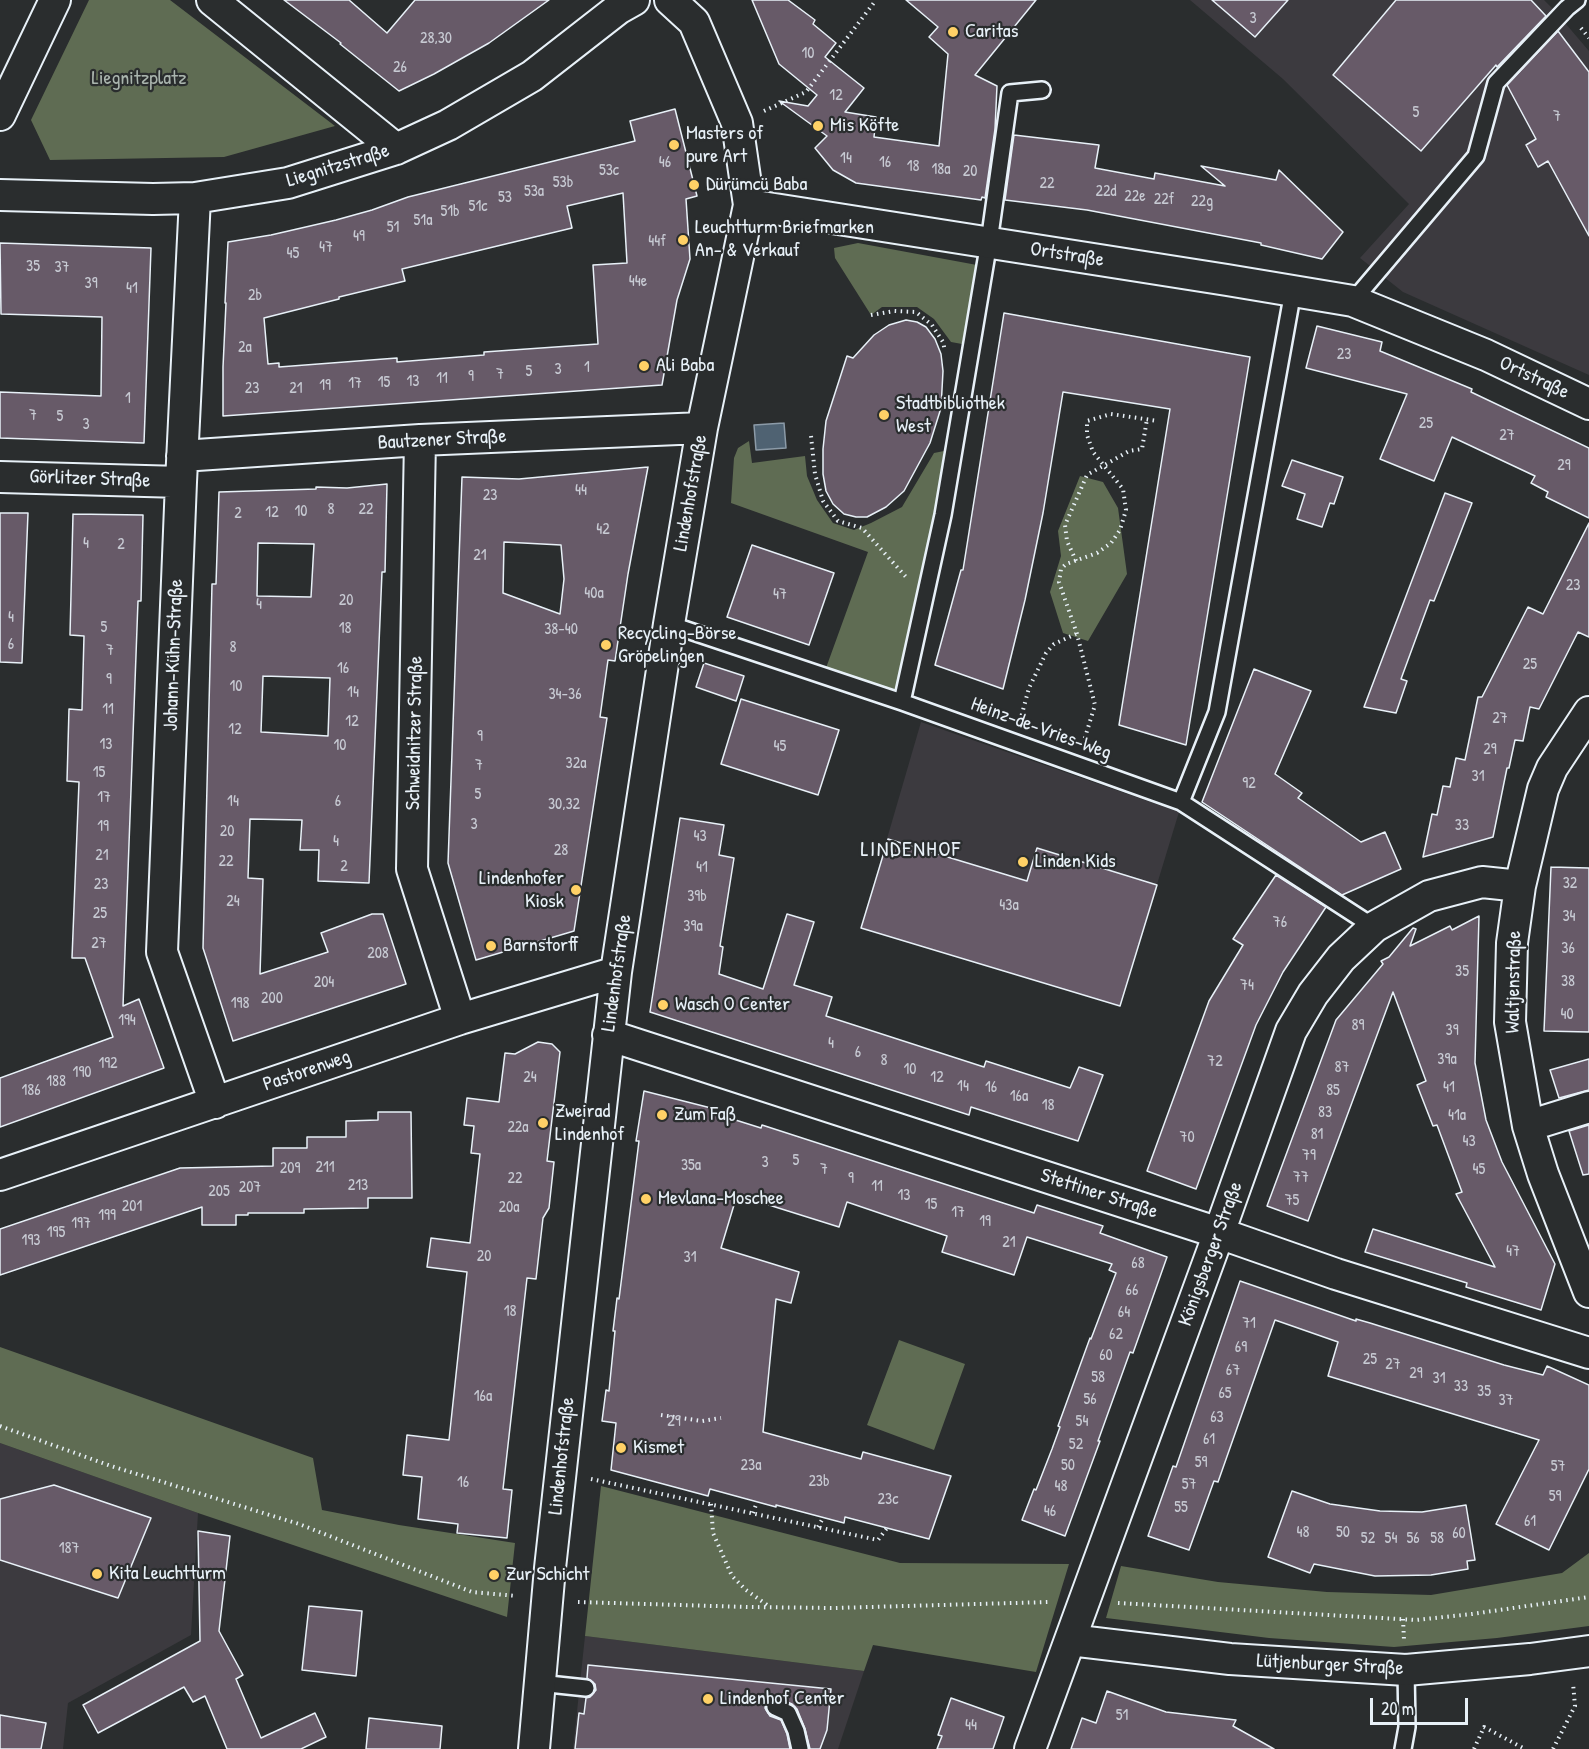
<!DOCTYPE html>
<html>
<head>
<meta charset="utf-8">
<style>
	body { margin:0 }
	#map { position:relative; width:1589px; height:1749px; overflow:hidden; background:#2a2d2e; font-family:"Patrick Hand",sans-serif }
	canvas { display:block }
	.scale { position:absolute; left:1370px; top:1698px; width:98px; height:27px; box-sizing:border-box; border:3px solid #e8f1f8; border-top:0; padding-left:8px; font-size:18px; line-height:21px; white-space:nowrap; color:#e8f1f8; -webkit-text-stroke:4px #2a2d2e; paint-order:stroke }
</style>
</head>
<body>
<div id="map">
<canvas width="1589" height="1749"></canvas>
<div class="scale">20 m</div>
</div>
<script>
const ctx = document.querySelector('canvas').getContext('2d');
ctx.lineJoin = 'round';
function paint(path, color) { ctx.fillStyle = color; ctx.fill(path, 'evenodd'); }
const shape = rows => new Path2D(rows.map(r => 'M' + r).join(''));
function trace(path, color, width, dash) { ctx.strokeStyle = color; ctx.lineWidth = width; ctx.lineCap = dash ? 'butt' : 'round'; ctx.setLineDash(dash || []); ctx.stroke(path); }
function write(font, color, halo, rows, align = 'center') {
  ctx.font = font + ' "Patrick Hand",sans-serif'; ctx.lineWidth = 4.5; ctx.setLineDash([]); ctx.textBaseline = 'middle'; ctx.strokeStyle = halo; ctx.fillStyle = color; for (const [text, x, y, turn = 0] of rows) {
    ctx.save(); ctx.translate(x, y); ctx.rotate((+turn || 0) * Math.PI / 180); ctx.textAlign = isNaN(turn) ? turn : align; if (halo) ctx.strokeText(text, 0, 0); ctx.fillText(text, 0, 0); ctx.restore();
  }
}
paint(shape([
	[1190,0,1544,0,1554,10,1589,51,1589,375,1403,292,1360,258,1409,204,1283,79],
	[921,722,1179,812,1120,1006,861,928],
	[0,1443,198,1513,191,1635,68,1703,63,1749,0,1749],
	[585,1636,864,1671,838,1749,573,1749]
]), '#3c3a3f');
paint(shape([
	[89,0,170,0,335,126,224,157,50,160,31,120],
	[858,243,977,265,962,344,951,342,934,319,917,307,882,307,871,315,835,258,834,248],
	[749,441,752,463,805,456,807,476,817,500,833,523,854,530,871,523,902,507,934,453,944,451,932,528,895,691,826,668,868,552,731,503,734,458,738,448],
	[1080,476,1103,482,1118,508,1127,574,1088,641,1063,633,1050,592,1061,556,1058,531],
	[899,1340,965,1364,934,1450,867,1425],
	[0,1347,313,1458,322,1510,399,1525,515,1543,507,1617,198,1513,0,1443],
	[601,1486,900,1563,1069,1564,1036,1672,873,1645,864,1671,585,1636],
	[1589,1553,1589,1626,1497,1638,1394,1647,1269,1638,1106,1618,1121,1566,1218,1582,1327,1592,1431,1595,1562,1573]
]), '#5f6c53');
const water = shape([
	[784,423,786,448,756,450,754,425,784,423]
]);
paint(water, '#4f6272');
trace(water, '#8c9ba8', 1.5);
const building = shape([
	[284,0,349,0,387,33,415,0,549,0,489,43,434,74,399,91,340,44,341,43,284,0],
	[752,0,788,0,815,20,813,24,836,43,825,57,864,88,845,112,876,117,874,137,939,146,948,54,929,37,938,27,906,0,1036,0,975,75,997,86,995,129,985,198,982,197,981,200,856,183,833,170,815,148,827,136,779,101,808,106,817,95,779,64,752,0],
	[1212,0,1288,0,1255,37,1212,0],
	[1396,0,1531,0,1546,16,1497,67,1496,65,1421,151,1333,75,1396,0],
	[1558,31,1589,72,1589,236,1548,161,1538,167,1526,145,1536,139,1507,85,1558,31],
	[675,109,697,196,686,199,690,259,677,300,662,385,223,416,223,367,226,303,225,303,228,242,271,235,336,220,372,210,408,197,635,141,630,121,675,109],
	[623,193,627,263,593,265,598,344,484,352,484,355,397,362,397,358,279,367,279,363,268,364,264,318,339,299,339,297,405,281,402,269,572,228,567,206,623,193],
	[1014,135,1099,145,1095,168,1154,179,1155,173,1225,186,1201,166,1276,180,1279,170,1343,232,1322,259,1261,245,1261,243,1087,210,1005,200,1014,135],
	[0,243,151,248,144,443,0,438,0,392,101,396,102,317,1,314,0,243],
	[1004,313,1250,357,1186,745,1119,725,1170,409,1063,392,1043,513,1025,600,1003,689,935,665,961,570,963,570,1004,313],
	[906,320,917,322,926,327,935,339,941,354,943,371,941,408,930,443,904,491,886,507,867,517,856,517,844,514,833,504,826,491,823,474,823,449,826,421,847,356,853,358,874,335,889,325,906,320],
	[1317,326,1382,342,1380,351,1472,389,1471,392,1589,448,1589,518,1546,497,1548,492,1531,483,1535,476,1452,437,1434,481,1380,459,1407,394,1306,368,1317,326],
	[1292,460,1343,477,1334,504,1330,503,1322,527,1297,519,1305,494,1282,486,1292,460],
	[648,467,628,574,615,661,608,660,600,717,607,718,574,931,476,960,448,863,462,477,519,479,648,467],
	[504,542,561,545,564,579,560,614,503,593,504,542],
	[387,484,385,572,382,572,369,883,318,881,319,850,300,850,302,820,250,819,248,878,263,879,260,974,328,952,321,933,372,914,383,914,406,984,233,1041,203,948,212,584,216,584,219,492,316,489,316,487,347,488,387,484],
	[258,543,314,544,311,597,257,596,258,543],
	[263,676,330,678,328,736,261,732,263,676],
	[1445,493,1472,503,1434,601,1430,600,1401,679,1407,681,1396,713,1364,707,1445,493],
	[0,513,28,513,22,663,0,662,0,513],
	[73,514,143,515,141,601,138,601,123,1006,139,999,164,1068,0,1127,0,1078,113,1037,85,958,72,958,79,782,67,781,69,709,82,710,84,636,70,635,73,514],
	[1589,523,1589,637,1578,632,1539,709,1530,707,1523,741,1515,740,1509,768,1507,768,1493,837,1423,857,1432,814,1437,815,1443,786,1450,787,1456,758,1465,760,1478,697,1482,697,1528,607,1543,614,1589,523],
	[752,545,834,573,809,645,727,617,752,545],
	[704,663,744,676,736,701,696,687,704,663],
	[1254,669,1311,691,1275,774,1302,793,1298,798,1361,842,1385,832,1401,869,1342,895,1202,802,1254,669],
	[741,699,839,730,818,795,721,764,741,699],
	[680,818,724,825,719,855,734,858,720,946,723,947,719,974,763,989,787,914,814,922,794,985,832,997,826,1016,984,1067,986,1061,1070,1088,1079,1067,1103,1075,1078,1141,971,1107,969,1115,650,1012,680,818],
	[888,839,1027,881,1037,848,1157,885,1120,1006,861,928,888,839],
	[1551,867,1589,868,1589,1032,1544,1031,1551,867],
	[1276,875,1326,907,1283,972,1256,1025,1196,1189,1147,1171,1209,1001,1243,945,1233,939,1276,875],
	[1479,916,1475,1063,1486,1120,1502,1162,1555,1264,1541,1310,1466,1287,1467,1283,1365,1252,1373,1229,1495,1267,1456,1194,1462,1192,1437,1125,1433,1126,1417,1085,1426,1081,1393,992,1308,1221,1267,1206,1336,1020,1383,964,1381,961,1389,957,1413,928,1416,929,1410,946,1450,926,1452,930,1479,916],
	[538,1042,552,1044,560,1052,547,1161,554,1162,549,1208,543,1218,536,1279,527,1278,503,1489,512,1490,507,1538,457,1533,458,1524,418,1519,422,1477,403,1475,407,1435,449,1440,467,1272,427,1267,431,1238,470,1243,480,1154,471,1153,474,1126,464,1125,467,1098,499,1102,505,1053,515,1054,538,1042],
	[1589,1059,1589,1090,1559,1098,1550,1070,1589,1059],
	[644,1091,711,1108,710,1112,761,1128,762,1125,1034,1213,1037,1205,1103,1226,1100,1233,1167,1257,1133,1353,1130,1352,1098,1441,1100,1441,1065,1536,1022,1520,1034,1489,1036,1490,1052,1449,1060,1427,1058,1426,1090,1338,1091,1339,1116,1273,1109,1270,1112,1264,1027,1237,1014,1275,942,1252,947,1236,847,1202,839,1227,737,1195,721,1248,799,1272,791,1303,776,1299,763,1432,861,1459,863,1452,951,1476,929,1539,845,1517,844,1523,776,1505,776,1507,710,1489,708,1496,611,1470,616,1423,602,1421,606,1390,609,1391,615,1331,613,1331,617,1298,619,1299,639,1141,636,1141,644,1091],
	[378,1112,411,1112,412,1198,368,1198,368,1208,304,1209,304,1213,248,1213,248,1215,236,1215,236,1225,202,1225,202,1207,0,1275,0,1229,180,1168,273,1166,273,1148,307,1148,307,1137,346,1137,346,1121,378,1120,378,1112],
	[1589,1125,1589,1174,1583,1175,1569,1131,1589,1125],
	[1240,1281,1356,1321,1356,1319,1370,1323,1504,1365,1543,1375,1547,1366,1589,1385,1589,1469,1549,1550,1496,1524,1539,1440,1328,1376,1338,1342,1275,1320,1218,1482,1214,1481,1189,1550,1148,1536,1173,1466,1176,1467,1184,1444,1240,1281],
	[54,1485,151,1518,118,1598,0,1560,0,1499,54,1485],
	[1292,1491,1330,1504,1380,1511,1422,1512,1466,1505,1475,1560,1467,1561,1468,1569,1431,1575,1375,1576,1314,1564,1310,1573,1268,1557,1292,1491],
	[198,1531,230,1536,219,1631,243,1675,236,1679,261,1738,315,1713,326,1737,301,1749,227,1749,205,1696,193,1702,184,1687,98,1733,83,1705,200,1641,198,1531],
	[309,1606,362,1611,356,1676,302,1670,309,1606],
	[588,1665,831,1689,827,1730,820,1749,810,1749,805,1729,797,1709,792,1704,775,1697,770,1699,766,1702,765,1708,770,1716,781,1720,787,1734,790,1749,575,1749,579,1713,584,1714,586,1698,590,1697,596,1690,595,1684,587,1678,588,1665],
	[1107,1691,1166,1712,1236,1720,1233,1726,1274,1749,1071,1749,1082,1718,1096,1723,1107,1691],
	[951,1698,1004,1717,993,1749,937,1749,942,1736,938,1735,951,1698],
	[0,1715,46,1723,41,1749,0,1749,0,1715],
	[369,1718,442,1726,440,1749,366,1749,369,1718]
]);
paint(building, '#675a68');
trace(building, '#e8f1f8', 1.5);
const service = shape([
	[1353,301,1476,156,1496,83,1567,8,1577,0],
	[669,624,902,702,1181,802,1374,927],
	[902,702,943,515,989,242,1010,93,1042,90],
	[1181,802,1217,712,1293,291],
	[539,1683,586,1688],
	[775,1707,788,1713,796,1731,800,1749],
	[1403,1749,1407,1727,1406,1670]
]);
const minor = shape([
	[212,0,396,149],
	[0,115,55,0],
	[0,195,153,199,195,198,288,183,396,149,448,125,532,76,618,9,634,0],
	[195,198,181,482,162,952,215,1103],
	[749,205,1227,280,1353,301,1486,355,1589,404],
	[420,440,412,869,460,1019],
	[182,456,420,440,702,428],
	[0,477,181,482],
	[1589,712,1552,768,1543,789,1520,886,1512,943,1510,1022,1528,1126,1543,1174,1589,1292],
	[608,1035,1219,1233,1336,1274,1589,1353],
	[1528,1126,1589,1107],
	[0,1175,460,1019,616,972],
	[1070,1640,1230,1659,1406,1670,1530,1659,1589,1651],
	[534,1749,550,1568,616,972,669,624,702,428,749,205,737,123,694,22,670,0],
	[1030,1749,1219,1233,1291,1031,1313,994,1341,958,1374,927,1429,896,1482,882,1520,886]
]);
trace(service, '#e8f1f8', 20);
trace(minor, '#e8f1f8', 34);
trace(shape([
	[1581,28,1589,38],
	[764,111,806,92,876,0],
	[871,315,894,311,916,312,932,325,943,342,945,351],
	[811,436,815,474,823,501,838,521,862,528,906,577],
	[1076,561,1067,541,1065,525,1087,475,1129,451,1142,449,1147,419],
	[1020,721,1029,688,1046,653,1054,644,1076,634],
	[1083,744,1095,705,1077,634,1059,582,1061,569,1066,564,1097,553,1111,543,1120,530,1126,510,1123,489,1093,452,1087,435,1087,421,1111,414,1158,421],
	[661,1415,702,1421,721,1418],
	[0,1426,111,1466,299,1524,472,1592,517,1596],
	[591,1479,878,1540,887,1528],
	[711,1504,713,1533,732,1576,746,1590,770,1607],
	[753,1513,757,1502],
	[818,1527,823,1518],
	[578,1602,748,1607,834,1608,1050,1602],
	[1118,1603,1416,1620,1472,1614,1589,1597],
	[1403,1619,1404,1640],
	[1474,1749,1484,1727,1525,1749],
	[1553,1749,1575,1706,1573,1683]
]), '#e8f1f8', 4, [1.5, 4.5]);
trace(service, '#2a2d2e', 15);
trace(minor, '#2a2d2e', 30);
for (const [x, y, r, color] of [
	[953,32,6,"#ffd166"],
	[818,126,6,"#ffd166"],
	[674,145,6,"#ffd166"],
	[694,185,6,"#ffd166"],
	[683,240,6,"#ffd166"],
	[644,366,6,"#ffd166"],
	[884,415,6,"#ffd166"],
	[606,645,6,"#ffd166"],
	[1023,862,6,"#ffd166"],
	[576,890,6,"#ffd166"],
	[491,946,6,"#ffd166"],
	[663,1005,6,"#ffd166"],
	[662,1115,6,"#ffd166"],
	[543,1123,6,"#ffd166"],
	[646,1199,6,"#ffd166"],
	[621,1448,6,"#ffd166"],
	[97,1574,6,"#ffd166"],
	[494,1575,6,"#ffd166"],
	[708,1699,6,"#ffd166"]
]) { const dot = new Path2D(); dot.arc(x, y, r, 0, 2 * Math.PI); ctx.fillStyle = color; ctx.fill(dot); trace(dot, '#2a2d2e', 2); }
write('16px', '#c8cbd4', null, [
	["3",1253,19],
	["28,30",436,39],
	["10",808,54],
	["26",400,68],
	["12",836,96],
	["5",1416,113],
	["7",1557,117],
	["14",846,159],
	["46",665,163],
	["16",885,163],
	["18",913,167],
	["18a",941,170],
	["53c",609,171],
	["20",970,172],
	["53b",563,183],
	["22",1047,184],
	["53a",534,192],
	["22d",1106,192],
	["22e",1135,197],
	["53",505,198],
	["22f",1164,200],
	["22g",1202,202],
	["51c",478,207],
	["51b",450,212],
	["51a",423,221],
	["51",393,228],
	["49",359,237],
	["44f",657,242],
	["47",326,248],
	["45",293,254],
	["35",33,267],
	["37",62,268],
	["44e",638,282],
	["39",91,284],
	["41",132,289],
	["2b",255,296],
	["2a",245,348],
	["23",1344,355],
	["1",587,368],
	["3",558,370],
	["5",529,372],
	["7",500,375],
	["9",471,377],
	["11",442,379],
	["13",413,382],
	["15",384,383],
	["17",355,384],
	["19",325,386],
	["23",252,389],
	["21",296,389],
	["1",128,399],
	["7",33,416],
	["5",60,417],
	["25",1426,424],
	["3",86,425],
	["27",1507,436],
	["29",1564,466],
	["44",581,491],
	["23",490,496],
	["8",331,510],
	["22",366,510],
	["10",301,512],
	["12",272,513],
	["2",238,514],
	["42",603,530],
	["4",86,544],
	["2",121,545],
	["21",480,556],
	["23",1573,586],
	["40a",594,594],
	["47",780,595],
	["20",346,601],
	["4",259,605],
	["4",11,618],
	["5",104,628],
	["18",345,629],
	["38-40",561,630],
	["6",11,645],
	["8",233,648],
	["7",110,651],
	["25",1530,665],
	["16",343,669],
	["9",109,680],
	["10",236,687],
	["14",353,693],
	["34-36",565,695],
	["11",108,710],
	["27",1500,719],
	["12",352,722],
	["12",235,730],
	["9",480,737],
	["13",106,745],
	["10",340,746],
	["45",780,747],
	["29",1490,750],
	["32a",576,764],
	["7",479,766],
	["15",99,773],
	["31",1478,777],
	["92",1249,784],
	["5",478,795],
	["17",104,798],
	["14",233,802],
	["6",338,802],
	["30,32",564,805],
	["3",474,825],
	["33",1462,826],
	["19",103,827],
	["20",227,832],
	["43",700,837],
	["4",336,842],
	["28",561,851],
	["21",102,856],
	["22",226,862],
	["2",344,867],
	["41",702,868],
	["32",1570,884],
	["23",101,885],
	["39b",697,897],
	["24",233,902],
	["43a",1009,906],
	["25",100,914],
	["34",1569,917],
	["76",1280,923],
	["39a",693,927],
	["27",99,944],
	["36",1568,949],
	["208",378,954],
	["35",1462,972],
	["38",1568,982],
	["204",324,983],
	["74",1247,986],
	["200",272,999],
	["198",240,1004],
	["40",1567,1015],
	["194",127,1021],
	["89",1358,1026],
	["39",1452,1031],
	["4",831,1044],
	["6",858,1053],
	["39a",1447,1060],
	["8",884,1061],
	["72",1215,1062],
	["192",108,1064],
	["87",1342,1068],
	["10",910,1070],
	["190",82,1073],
	["24",530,1078],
	["12",937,1078],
	["188",56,1082],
	["14",963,1087],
	["16",991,1088],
	["41",1449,1088],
	["186",31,1091],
	["85",1333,1091],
	["16a",1019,1097],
	["18",1048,1106],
	["83",1325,1113],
	["41a",1457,1116],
	["22a",518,1128],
	["81",1317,1135],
	["70",1187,1138],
	["43",1469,1142],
	["79",1309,1156],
	["5",796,1161],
	["3",765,1163],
	["35a",691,1166],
	["211",325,1168],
	["209",290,1169],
	["7",824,1170],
	["45",1479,1170],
	["77",1301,1178],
	["22",515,1179],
	["9",851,1179],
	["213",358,1186],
	["11",877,1187],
	["207",250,1188],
	["205",219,1192],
	["13",904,1196],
	["75",1292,1201],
	["15",931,1205],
	["201",132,1207],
	["20a",509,1208],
	["17",958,1213],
	["199",107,1216],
	["19",985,1222],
	["197",81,1224],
	["195",56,1233],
	["193",31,1241],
	["21",1009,1243],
	["47",1513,1252],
	["20",484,1257],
	["31",690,1258],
	["68",1138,1264],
	["66",1132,1291],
	["18",510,1312],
	["64",1124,1313],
	["71",1249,1324],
	["62",1116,1335],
	["69",1241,1348],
	["60",1106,1356],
	["25",1370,1360],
	["27",1393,1365],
	["67",1233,1371],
	["29",1416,1374],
	["58",1098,1378],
	["31",1439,1379],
	["33",1461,1387],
	["35",1484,1392],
	["65",1225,1394],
	["16a",483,1397],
	["56",1090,1400],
	["37",1506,1401],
	["63",1217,1418],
	["29",674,1422],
	["54",1082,1422],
	["61",1209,1440],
	["52",1076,1445],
	["59",1201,1463],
	["23a",751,1466],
	["50",1068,1466],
	["57",1558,1467],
	["23b",819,1482],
	["16",463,1483],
	["57",1189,1485],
	["48",1061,1487],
	["59",1555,1497],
	["23c",888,1500],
	["55",1181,1508],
	["46",1050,1512],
	["61",1530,1522],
	["48",1303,1533],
	["50",1343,1533],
	["60",1459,1534],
	["52",1368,1539],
	["54",1391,1539],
	["56",1413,1539],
	["58",1437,1539],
	["187",69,1549],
	["51",1122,1716],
	["44",971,1726]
]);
write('20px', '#e8f1f8', '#2a2d2e', [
	["Caritas",965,32],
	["Mis Köfte",830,126],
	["Masters of",686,134],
	["pure Art",686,157],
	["Dürümcü Baba",706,185],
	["Leuchtturm Briefmarken",695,228],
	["An- & Verkauf",695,251],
	["Ali Baba",656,366],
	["Stadtbibliothek",896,404],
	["West",896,427],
	["Recycling-Börse",618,634],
	["Gröpelingen",618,657],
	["Linden Kids",1035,862],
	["Lindenhofer",564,879,"right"],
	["Kiosk",564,902,"right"],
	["Barnstorff",503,946],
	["Wasch O Center",675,1005],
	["Zweirad",555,1112],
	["Lindenhof",555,1135],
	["Zum Faß",674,1115],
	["Mevlana-Moschee",658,1199],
	["Kismet",633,1448],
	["Kita Leuchtturm",109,1574],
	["Zur Schicht",506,1575],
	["Lindenhof Center",720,1699]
], 'left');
write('20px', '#aab5ae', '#2a2d2e', [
	["Liegnitzplatz",139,79]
]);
write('20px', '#e8f1f8', '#2a2d2e', [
	["Liegnitzstraße",338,166,-17],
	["Ortstraße",1067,255,9],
	["Ortstraße",1534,378,25],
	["Bautzener Straße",442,440,-3],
	["Görlitzer Straße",90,479,2],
	["Lindenhofstraße",691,493,-80],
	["Johann-Kühn-Straße",174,655,-88],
	["Heinz-de-Vries-Weg",1041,729,20],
	["Schweidnitzer Straße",415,733,-89],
	["Lindenhofstraße",617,973,-82],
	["Waltjenstraße",1514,982,-89],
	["Pastorenweg",307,1071,-19],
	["Stettiner Straße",1099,1194,18],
	["Königsberger Straße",1211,1254,-70],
	["Lindenhofstraße",562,1456,-84],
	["Lütjenburger Straße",1330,1665,3]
]);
ctx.letterSpacing = '1.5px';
write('22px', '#e8f1f8', '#2a2d2e', [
	["LINDENHOF",911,850]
]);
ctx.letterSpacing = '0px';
</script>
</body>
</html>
